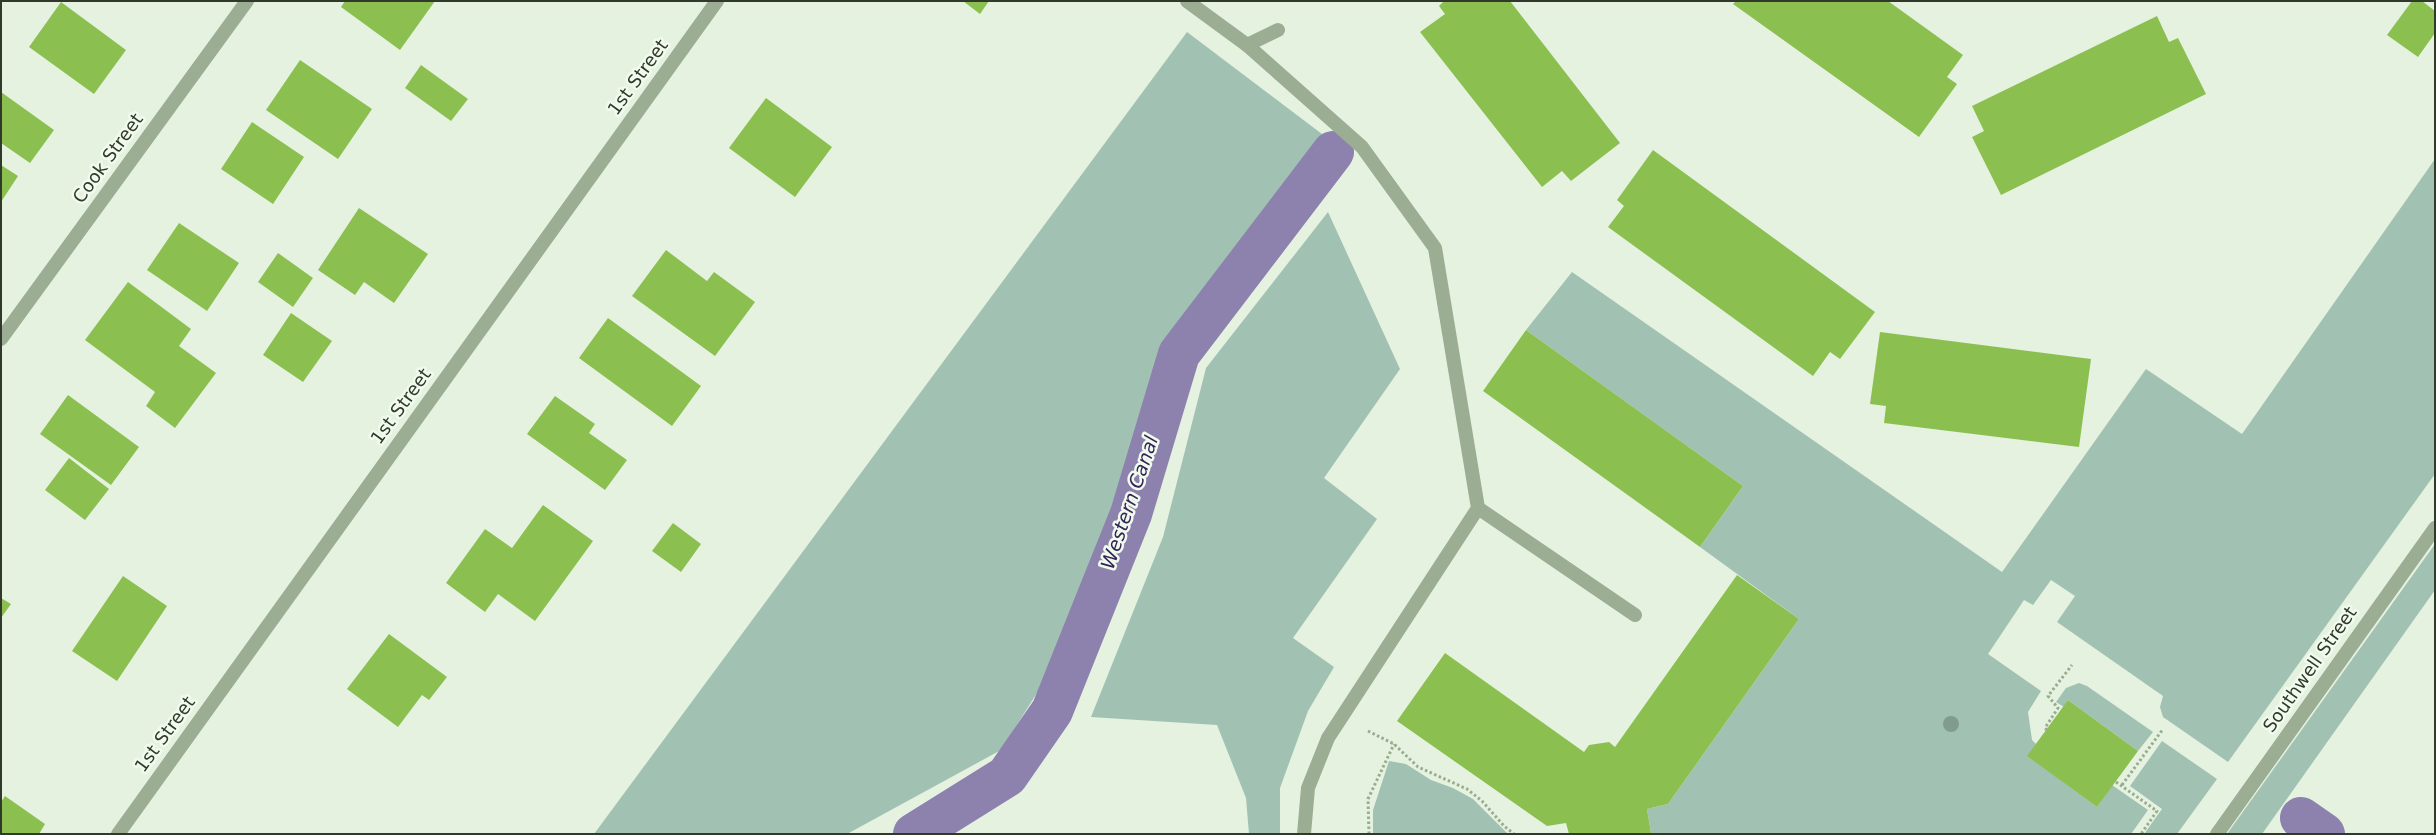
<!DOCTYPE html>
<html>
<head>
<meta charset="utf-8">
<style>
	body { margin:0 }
	#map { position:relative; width:2436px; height:835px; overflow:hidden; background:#e5f2e0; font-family:"DejaVu Sans",sans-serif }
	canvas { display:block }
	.frame { position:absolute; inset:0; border:2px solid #31392b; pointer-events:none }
</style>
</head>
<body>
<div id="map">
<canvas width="2436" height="835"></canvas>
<div class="frame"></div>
</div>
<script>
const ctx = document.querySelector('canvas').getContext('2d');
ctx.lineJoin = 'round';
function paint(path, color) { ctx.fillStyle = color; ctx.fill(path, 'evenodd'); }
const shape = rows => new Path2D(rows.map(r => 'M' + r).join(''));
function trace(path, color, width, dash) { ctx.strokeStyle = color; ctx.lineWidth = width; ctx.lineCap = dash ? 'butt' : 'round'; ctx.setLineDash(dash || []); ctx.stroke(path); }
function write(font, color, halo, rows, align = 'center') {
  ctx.font = font + ' "DejaVu Sans",sans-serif'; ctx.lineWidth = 5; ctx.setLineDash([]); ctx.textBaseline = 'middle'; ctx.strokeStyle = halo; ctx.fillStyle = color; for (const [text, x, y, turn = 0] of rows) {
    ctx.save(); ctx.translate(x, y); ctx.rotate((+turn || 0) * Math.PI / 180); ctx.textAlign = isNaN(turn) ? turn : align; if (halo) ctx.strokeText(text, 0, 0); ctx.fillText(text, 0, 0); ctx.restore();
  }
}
paint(shape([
	[1187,32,1322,134,1172,343,1118,503,1064,650,1001,750,847,834,594,834],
	[2435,159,2435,474,2228,762,2163,717,2160,707,2163,696,2057,622,2075,596,2051,580,2033,605,2024,600,1988,654,2041,691,2028,712,2032,740,2036,744,2028,756,2097,807,2112,785,2148,810,2131,834,1649,834,1651,833,1647,809,1668,804,1799,619,1700,547,1743,486,1526,330,1572,272,2002,572,2146,369,2242,434],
	[1328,212,1400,369,1324,478,1377,519,1293,638,1334,667,1308,711,1280,788,1280,834,1249,834,1246,798,1217,725,1091,717,1163,537,1206,368],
	[2435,544,2435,590,2262,834,2227,834],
	[2079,683,2087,686,2153,732,2138,751,2068,700,2064,707,2056,702,2066,688],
	[2162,741,2217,779,2177,834,2144,834,2162,809,2130,786],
	[1389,761,1406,764,1431,780,1453,788,1473,799,1508,834,1373,834,1373,810]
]), '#a1c1b3');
trace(shape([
	[2301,818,2324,834],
	[914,834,1007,776,1052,711,1131,514,1179,354,1333,152]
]), '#8d81ae', 42);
paint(shape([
	[345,1,435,1,400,50,341,7],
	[963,1,989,1,980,14],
	[1444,1,1510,1,1620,143,1571,181,1562,171,1542,187,1420,32,1445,14,1439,6],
	[1736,1,1888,1,1963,55,1947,77,1957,84,1919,137,1733,4],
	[2412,1,2422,1,2435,11,2435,33,2418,57,2387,35],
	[61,2,126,50,94,94,29,47],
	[2157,16,2169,42,2178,38,2206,94,2001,195,1972,137,1984,131,1972,106],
	[300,60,372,109,338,159,266,110],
	[421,65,468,99,451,121,405,88],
	[1,92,54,130,30,163,1,143],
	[766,98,832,147,795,197,729,148],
	[252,122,304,157,273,204,221,169],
	[1653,150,1875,312,1840,359,1830,352,1813,376,1608,227,1624,206,1617,200],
	[1,165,18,176,1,202],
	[359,208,428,254,394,303,364,282,355,295,318,270],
	[179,223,239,263,207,311,147,270],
	[666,250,707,281,714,272,755,302,715,356,632,296],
	[278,253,313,278,293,307,258,282],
	[128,282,191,329,179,346,216,373,175,428,146,406,155,392,85,340],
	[291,313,332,341,303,382,263,355],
	[608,318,701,386,672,426,579,358],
	[1526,330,1743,486,1700,547,1483,391],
	[1880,332,2091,359,2079,447,1884,423,1886,406,1870,404],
	[68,395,139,447,111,485,40,434],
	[555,396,595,424,589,433,627,460,605,490,527,434],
	[69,458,109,489,85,520,45,490],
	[543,505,593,541,535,621,498,594,485,612,446,583,485,529,512,548],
	[673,523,701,544,681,572,652,551],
	[1737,575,1799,619,1668,804,1647,809,1651,833,1569,834,1566,823,1547,826,1397,721,1445,653,1584,752,1589,745,1609,742,1615,747],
	[123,576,167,606,117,681,72,651],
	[1,598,11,604,1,618],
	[389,634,447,677,429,700,422,695,398,727,347,689],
	[2068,700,2138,751,2097,807,2027,756],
	[5,796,45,824,39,834,1,834,1,802]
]), '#8bc051');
trace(shape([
	[2047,730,2045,728,2058,708,2048,696,2072,665],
	[1368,731,1394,744,1418,767,1467,789,1482,801,1504,826,1514,834],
	[2116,782,2157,811,2141,834],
	[2122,785,2163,729],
	[1369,834,1368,799,1394,744]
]), '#98ac8e', 3, [2.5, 2.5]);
trace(shape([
	[1278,30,1247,45,1362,147,1435,248,1478,508],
	[1304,834,1308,788,1328,738,1478,508,1635,615]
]), '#9bad93', 14);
trace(shape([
	[1187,1,1247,45],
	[1,339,247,1],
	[118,834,717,1],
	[2217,834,2435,528]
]), '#9bad93', 14);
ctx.fillStyle = '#819c8c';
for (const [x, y] of [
	[1951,724]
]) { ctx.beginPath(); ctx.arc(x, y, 8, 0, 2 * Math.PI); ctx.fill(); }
write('18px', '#31392b', '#f0faed', [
	["1st Street",639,78,-54],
	["Cook Street",109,159,-54],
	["1st Street",402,407,-54],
	["Southwell Street",2311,670,-55],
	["1st Street",166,735,-54]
]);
write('italic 19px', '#322258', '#f0faed', [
	["Western Canal",1131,503,-71]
]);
</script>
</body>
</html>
